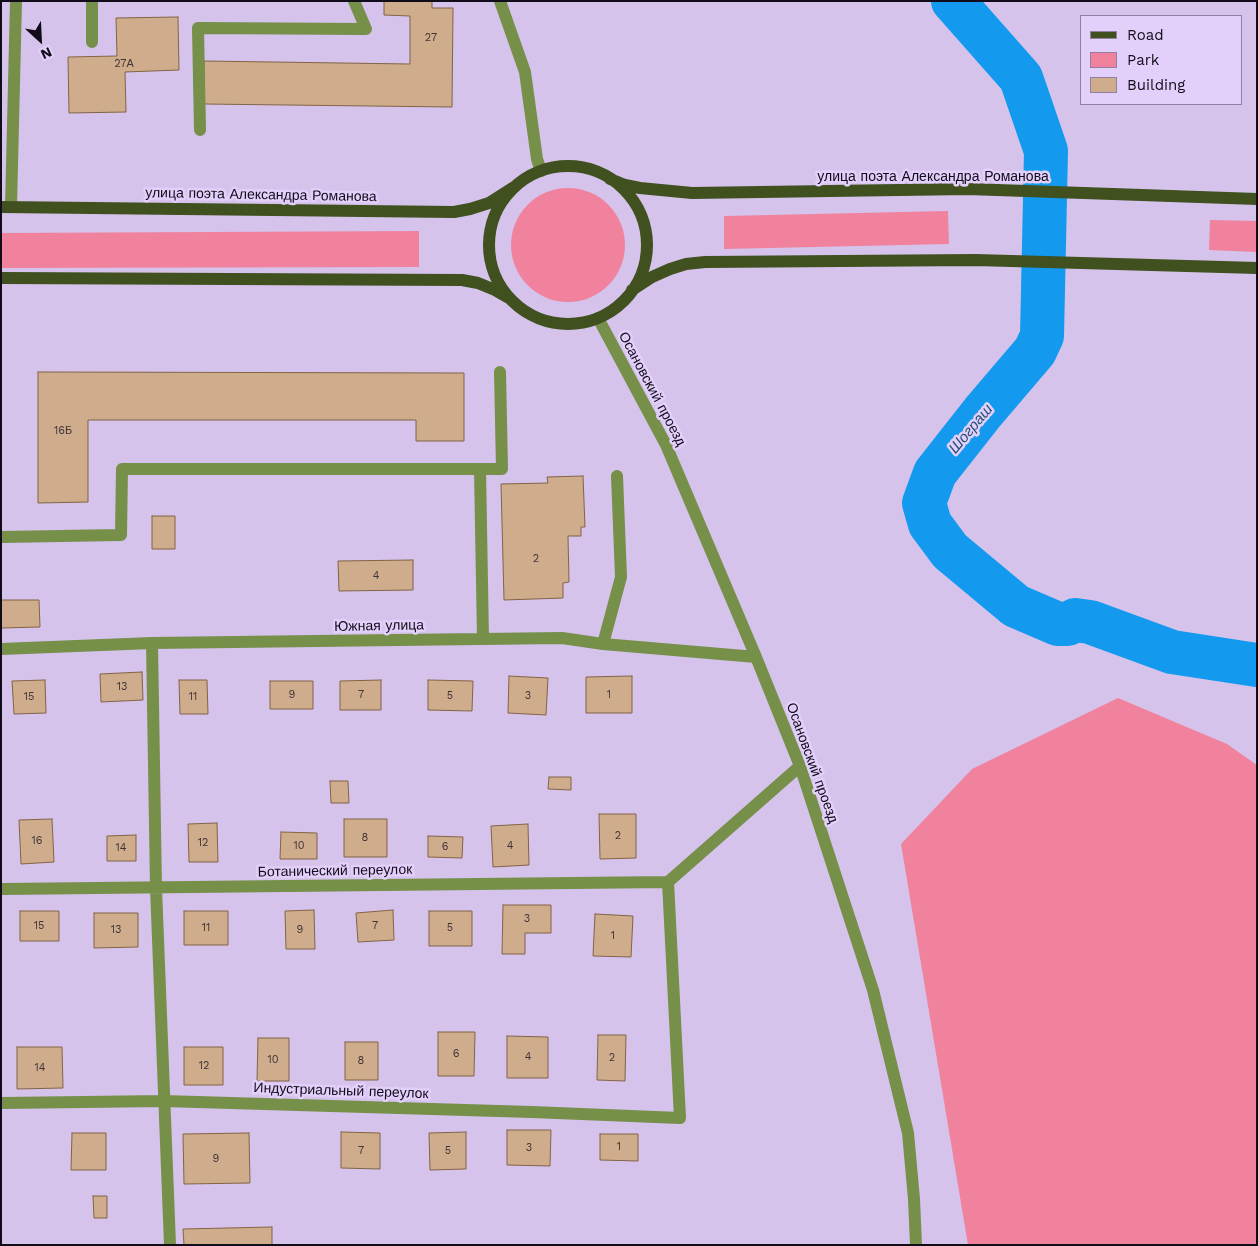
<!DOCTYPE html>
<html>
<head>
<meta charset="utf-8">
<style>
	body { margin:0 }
	#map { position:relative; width:1258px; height:1246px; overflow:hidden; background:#d5c3ec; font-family:"Work Sans",sans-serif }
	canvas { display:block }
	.frame { position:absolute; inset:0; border:2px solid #120c1a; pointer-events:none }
	.legend { position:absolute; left:1080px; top:15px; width:162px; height:90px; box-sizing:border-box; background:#e2d0fa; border:1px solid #8f82a0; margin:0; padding:6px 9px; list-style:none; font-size:15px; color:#120c1a }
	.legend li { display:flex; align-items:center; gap:10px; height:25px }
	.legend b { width:25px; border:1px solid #8f82a0 }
	.north { position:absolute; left:15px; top:15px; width:50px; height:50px; -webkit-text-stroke:4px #e2d0fa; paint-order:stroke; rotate:155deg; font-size:14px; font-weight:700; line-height:20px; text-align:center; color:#120c1a }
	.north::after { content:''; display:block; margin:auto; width:18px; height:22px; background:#120c1a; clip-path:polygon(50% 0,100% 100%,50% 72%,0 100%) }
</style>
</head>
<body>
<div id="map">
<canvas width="1258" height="1246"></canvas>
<div class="frame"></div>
<ul class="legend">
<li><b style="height:6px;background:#40501f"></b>Road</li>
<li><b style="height:14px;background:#f0829e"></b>Park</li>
<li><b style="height:14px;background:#ceac8c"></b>Building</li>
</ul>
<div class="north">N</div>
</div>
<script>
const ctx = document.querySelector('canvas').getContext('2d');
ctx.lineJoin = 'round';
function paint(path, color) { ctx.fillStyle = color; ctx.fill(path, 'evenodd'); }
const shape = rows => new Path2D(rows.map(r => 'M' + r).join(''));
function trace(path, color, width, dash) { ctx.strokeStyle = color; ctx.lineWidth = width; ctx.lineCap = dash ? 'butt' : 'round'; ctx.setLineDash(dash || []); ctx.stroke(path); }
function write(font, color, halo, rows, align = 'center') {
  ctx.font = font + ' "Work Sans",sans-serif'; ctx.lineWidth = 5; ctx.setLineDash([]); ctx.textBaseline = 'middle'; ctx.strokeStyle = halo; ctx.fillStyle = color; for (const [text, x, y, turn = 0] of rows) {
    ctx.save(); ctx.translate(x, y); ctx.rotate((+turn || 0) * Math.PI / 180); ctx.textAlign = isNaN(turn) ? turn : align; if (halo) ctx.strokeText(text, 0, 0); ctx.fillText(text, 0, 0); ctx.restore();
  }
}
paint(shape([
	'511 245a57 57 0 1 1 114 0a57 57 0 1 1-114 0Z',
	[948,211,949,244,724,249,724,216],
	[1210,220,1257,221,1257,252,1209,250],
	[419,231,419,267,1,268,1,233],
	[1118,698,1227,744,1257,765,1257,1245,968,1245,901,844,972,769]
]), '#f0829e');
trace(shape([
	[953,1,1021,78,1046,151,1042,336,1035,351,983,412,935,473,924,503,930,524,950,551,1016,606,1058,624,1068,624,1075,620,1090,622,1172,652,1257,665]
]), '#139aee', 44);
const building = shape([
	[384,1,432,1,432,8,453,8,452,107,204,104,204,61,410,64,410,16,384,15,384,1],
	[178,17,179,70,125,72,126,112,69,113,68,57,117,56,116,18,178,17],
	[38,372,464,373,464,441,416,441,416,420,88,420,88,502,38,503,38,372],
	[583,476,585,527,581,527,581,536,568,536,569,582,563,583,563,598,504,600,501,484,548,483,547,477,583,476],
	[152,516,175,516,175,549,152,549,152,516],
	[413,560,413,590,339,591,338,561,413,560],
	[1,600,39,600,40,627,1,628,1,600],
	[142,672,143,700,101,702,100,674,142,672],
	[509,676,548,678,546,715,508,713,509,676],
	[632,676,632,713,586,713,586,677,632,676],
	[45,680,46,713,14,714,12,681,45,680],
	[179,680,207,680,208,714,180,714,179,680],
	[381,680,381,710,340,710,340,681,381,680],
	[428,680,473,681,472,711,428,710,428,680],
	[270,681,313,681,313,709,270,709,270,681],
	[549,777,571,777,571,790,548,789,549,777],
	[330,781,348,781,349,803,331,803,330,781],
	[599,814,636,814,636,858,600,859,599,814],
	[52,819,54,862,21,864,19,820,52,819],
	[344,819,387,819,387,857,344,857,344,819],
	[217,823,218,862,189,862,188,824,217,823],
	[528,824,529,865,493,867,491,826,528,824],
	[281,832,317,833,317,859,280,859,281,832],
	[136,835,136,861,107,861,107,836,136,835],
	[428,836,463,837,462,858,428,857,428,836],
	[503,905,551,905,551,933,525,933,525,954,502,954,503,905],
	[314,910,315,949,286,949,285,911,314,910],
	[393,910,394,940,358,942,356,913,393,910],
	[20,911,59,911,59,941,20,941,20,911],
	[184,911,228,911,228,945,184,945,184,911],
	[429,911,472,911,472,946,429,946,429,911],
	[94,913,138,913,138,947,94,948,94,913],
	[595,914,633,916,631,957,593,956,595,914],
	[438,1032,475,1032,474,1076,438,1076,438,1032],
	[598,1035,626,1035,625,1081,597,1080,598,1035],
	[507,1036,548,1037,548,1078,507,1078,507,1036],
	[258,1038,289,1038,289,1081,257,1081,258,1038],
	[345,1042,378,1042,378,1080,345,1080,345,1042],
	[17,1047,62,1047,63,1088,17,1089,17,1047],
	[184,1047,223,1047,223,1085,184,1085,184,1047],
	[507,1130,551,1130,550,1166,507,1165,507,1130],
	[341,1132,380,1133,380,1169,341,1168,341,1132],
	[466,1132,466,1169,430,1170,429,1133,466,1132],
	[72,1133,106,1133,106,1170,71,1170,72,1133],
	[249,1133,250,1183,184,1184,183,1134,249,1133],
	[600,1134,638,1134,638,1161,600,1160,600,1134],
	[93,1196,107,1196,107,1218,94,1218,93,1196],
	[272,1227,272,1245,184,1245,183,1229,272,1227]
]);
paint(building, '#ceac8c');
trace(building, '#826345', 1);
trace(shape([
	[92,1,92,42],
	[500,1,525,72,537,159,541,171],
	[200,130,198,28,366,29,354,1],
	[11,207,16,1],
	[598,318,666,445,756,657,800,766,873,990,908,1133,914,1199,916,1245],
	[480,469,483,639],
	[1,537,121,535,122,469,502,469,500,372],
	[152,643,156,888,170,1245],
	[603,644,621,577,617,476],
	[1,649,152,643,562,638,603,644,756,657],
	[1,889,668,882],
	[1,1103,164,1101,532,1112,680,1118,668,882,800,766]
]), '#768f49', 12);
trace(shape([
	'489 245a79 79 0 1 1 158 0a79 79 0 1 1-158 0Z',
	[610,179,625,185,640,188,692,193,968,189,1257,199],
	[1,207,454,212,470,209,489,203,514,187],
	[1,278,462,280,478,283,495,290,509,298],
	[632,290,652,277,670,269,686,264,705,262,976,260,1257,268]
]), '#40501f', 12);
write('11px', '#413436', null, [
	["27",431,38],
	["27А",124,64],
	["16Б",63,431],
	["2",536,559],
	["4",376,576],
	["13",122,687],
	["9",292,695],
	["7",361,695],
	["1",609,695],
	["5",450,696],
	["3",528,696],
	["15",29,697],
	["11",193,697],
	["2",618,836],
	["8",365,838],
	["16",37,841],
	["12",203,843],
	["10",299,846],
	["4",510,846],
	["6",445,847],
	["14",121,848],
	["3",527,919],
	["15",39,926],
	["7",375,926],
	["11",206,928],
	["5",450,928],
	["13",116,930],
	["9",300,930],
	["1",613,936],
	["6",456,1054],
	["4",528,1057],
	["2",612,1058],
	["10",273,1060],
	["8",361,1061],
	["12",204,1066],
	["14",40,1068],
	["1",619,1147],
	["3",529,1148],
	["7",361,1151],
	["5",448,1151],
	["9",216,1159]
]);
write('14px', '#120c1a', '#e2d0fa', [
	["улица поэта Александра Романова",933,177],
	["улица поэта Александра Романова",261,195,1],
	["Осановский проезд",652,389,62],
	["Южная улица",379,626,-1],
	["Осановский проезд",812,763,70],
	["Ботанический переулок",335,871,-1],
	["Индустриальный переулок",341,1091,2]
]);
write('italic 15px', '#245074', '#e2d0fa', [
	["Шограш",971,429,-50]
]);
</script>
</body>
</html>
